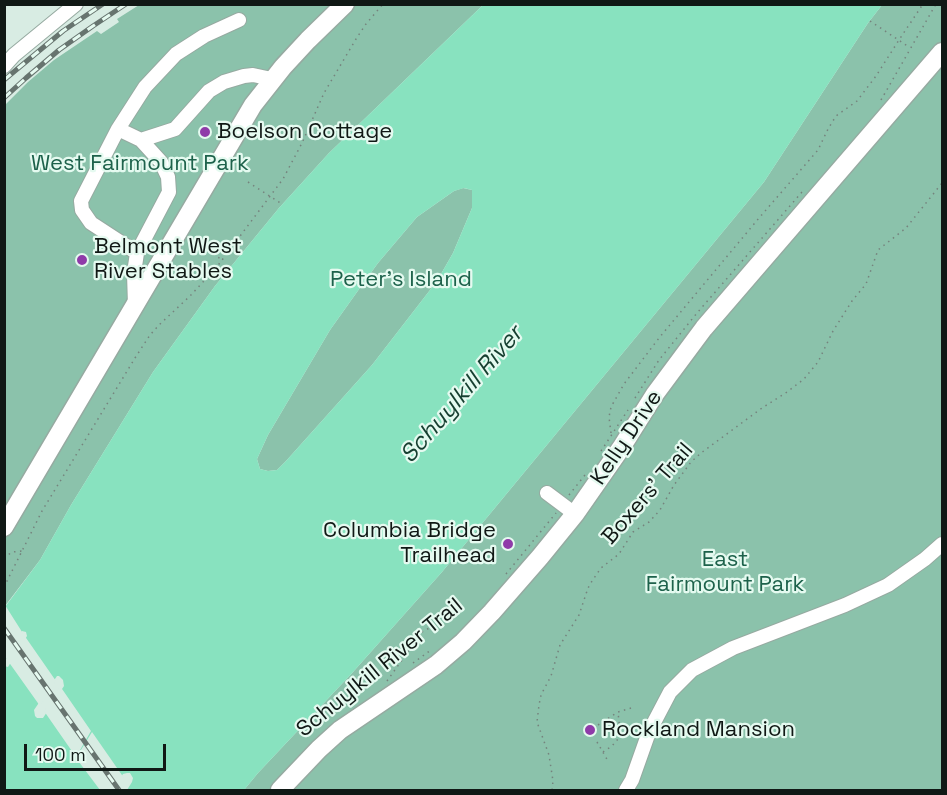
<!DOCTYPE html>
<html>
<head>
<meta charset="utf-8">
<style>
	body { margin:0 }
	#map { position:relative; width:947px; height:795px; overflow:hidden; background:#d8ece3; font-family:"Space Grotesk",sans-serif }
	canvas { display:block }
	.frame { position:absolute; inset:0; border:6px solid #101815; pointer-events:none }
	.scale { position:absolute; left:24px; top:744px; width:142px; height:27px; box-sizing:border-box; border:3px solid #101815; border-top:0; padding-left:8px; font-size:18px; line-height:21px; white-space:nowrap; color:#101815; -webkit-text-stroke:4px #e5faf0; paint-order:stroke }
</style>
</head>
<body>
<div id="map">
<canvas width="947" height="795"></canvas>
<div class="frame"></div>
<div class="scale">100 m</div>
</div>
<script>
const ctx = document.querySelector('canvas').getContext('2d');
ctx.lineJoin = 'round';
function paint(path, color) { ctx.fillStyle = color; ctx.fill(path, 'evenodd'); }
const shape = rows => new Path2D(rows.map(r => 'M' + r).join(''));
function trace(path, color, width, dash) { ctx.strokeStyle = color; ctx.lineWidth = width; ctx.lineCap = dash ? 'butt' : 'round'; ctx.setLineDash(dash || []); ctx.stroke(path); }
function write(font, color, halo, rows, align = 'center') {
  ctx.font = font + ' "Space Grotesk",sans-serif'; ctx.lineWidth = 4.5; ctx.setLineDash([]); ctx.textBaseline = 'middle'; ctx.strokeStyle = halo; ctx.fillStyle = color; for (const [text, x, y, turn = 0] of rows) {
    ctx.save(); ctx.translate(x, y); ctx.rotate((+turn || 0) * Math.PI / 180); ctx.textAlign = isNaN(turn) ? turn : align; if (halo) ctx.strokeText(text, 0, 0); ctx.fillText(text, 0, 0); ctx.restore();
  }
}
paint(shape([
	[139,5,483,5,329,153,279,208,215,286,153,372,71,505,40,560,5,606,5,105,28,82,54,60,97,31,101,34,119,22,117,19],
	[882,5,942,5,942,790,244,790,258,773,353,672,442,572,764,182,868,23],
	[463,188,472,190,472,208,453,253,437,281,372,365,286,461,277,470,268,471,260,469,257,459,268,435,330,330,362,285,378,263,417,217,454,191]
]), '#8bc2ab');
paint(shape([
	[483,5,882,5,868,23,764,182,442,572,353,672,258,773,244,790,127,790,132,782,133,778,130,773,127,773,123,774,113,790,5,790,4,666,8,667,27,636,26,632,22,631,5,661,5,607,40,560,71,505,153,372,215,286,279,208,329,153],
	[464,188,472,190,472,208,453,253,437,281,372,365,286,461,277,470,268,471,260,469,257,459,268,435,330,330,362,285,378,263,417,217,454,191],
	[57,676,59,676,63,680,64,686,43,718,37,718,35,716,34,710]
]), '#88e2bf');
paint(shape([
	[5,605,24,635,8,661,5,656],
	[24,635,56,681,40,706,8,661],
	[60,686,91,731,76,757,44,711],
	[92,732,124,778,116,790,100,790,76,758]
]), '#d8ece3');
const minor = shape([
	[4,66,14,55,76,4],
	[118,129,145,87,176,54,204,36,239,20],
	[141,140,175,129,209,91,224,82,244,76,253,75,267,78,272,80],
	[135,305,134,273,137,253,169,192,168,177,161,162,141,140,118,129,81,201,82,210,91,223,137,253],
	[547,493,575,514],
	[626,790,632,780,649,732,670,692,692,670,733,648,845,605,888,585,925,559,942,544]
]);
const major = shape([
	[4,527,253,105,283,67,308,40,345,4],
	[280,790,319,749,340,730,436,665,463,642,492,612,540,557,575,514,621,448,655,394,704,328,942,52]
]);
trace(minor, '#96aaa1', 16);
trace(major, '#96aaa1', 21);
trace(shape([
	[870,21,909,47],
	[881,100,936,4],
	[248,182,282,204],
	[208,251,221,259],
	[635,398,659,360,697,313,802,192],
	[611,433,609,417,611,407,624,384,659,338,759,218,818,150,828,129,836,116,857,101,876,76,899,40,923,4],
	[601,451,628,410],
	[569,495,585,475],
	[4,558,12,552,22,551],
	[506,574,556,513],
	[4,587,42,511,135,358,150,335,159,325,190,296,216,268,283,179,302,143,324,93,356,39,366,24,383,4],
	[413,663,431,650],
	[387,681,422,632,433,626],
	[598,725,618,712,631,708],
	[597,742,608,761],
	[603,752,612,746,618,739,620,731,618,712],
	[552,790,553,781,549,755,537,722,539,705,541,695,551,676,560,645,579,615,588,588,592,581,601,568,619,554,633,532,649,522,660,510,674,485,691,462,701,453,762,408,787,392,804,379,818,362,833,331,852,301,866,284,878,250,906,228,942,183]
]), '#75837d', 1.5, [1.5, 4.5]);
trace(minor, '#fff', 14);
trace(major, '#fff', 18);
const rail = shape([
	[4,80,63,31,103,4],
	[4,98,26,78,59,50,93,26,126,4],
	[4,628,119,790]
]);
trace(rail, '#67746f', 5);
trace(rail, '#e5faf0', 3, [9]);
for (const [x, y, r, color] of [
	[205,132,6,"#8f3ba9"],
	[82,260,6,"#8f3ba9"],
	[508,544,6,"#8f3ba9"],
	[590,730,6,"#8f3ba9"]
]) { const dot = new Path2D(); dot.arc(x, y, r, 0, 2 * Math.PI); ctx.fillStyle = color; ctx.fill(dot); trace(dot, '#e5faf0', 2); }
write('22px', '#101815', '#e5faf0', [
	["Boelson Cottage",217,132],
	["Belmont West",94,247],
	["River Stables",94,272],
	["Columbia Bridge",496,531,"right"],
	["Trailhead",496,556,"right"],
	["Rockland Mansion",602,730]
], 'left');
write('22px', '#1d624b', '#e5faf0', [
	["West Fairmount Park",140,164],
	["Peter's Island",401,280],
	["East",725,560],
	["Fairmount Park",725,585]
]);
write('22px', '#101815', '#e5faf0', [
	["Kelly Drive",627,438,-56],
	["Boxers' Trail",648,494,-49],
	["Schuylkill River Trail",380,668,-39]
]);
write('italic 24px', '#163f30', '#e5faf0', [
	["Schuylkill River",462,395,-49]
]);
</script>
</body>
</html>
